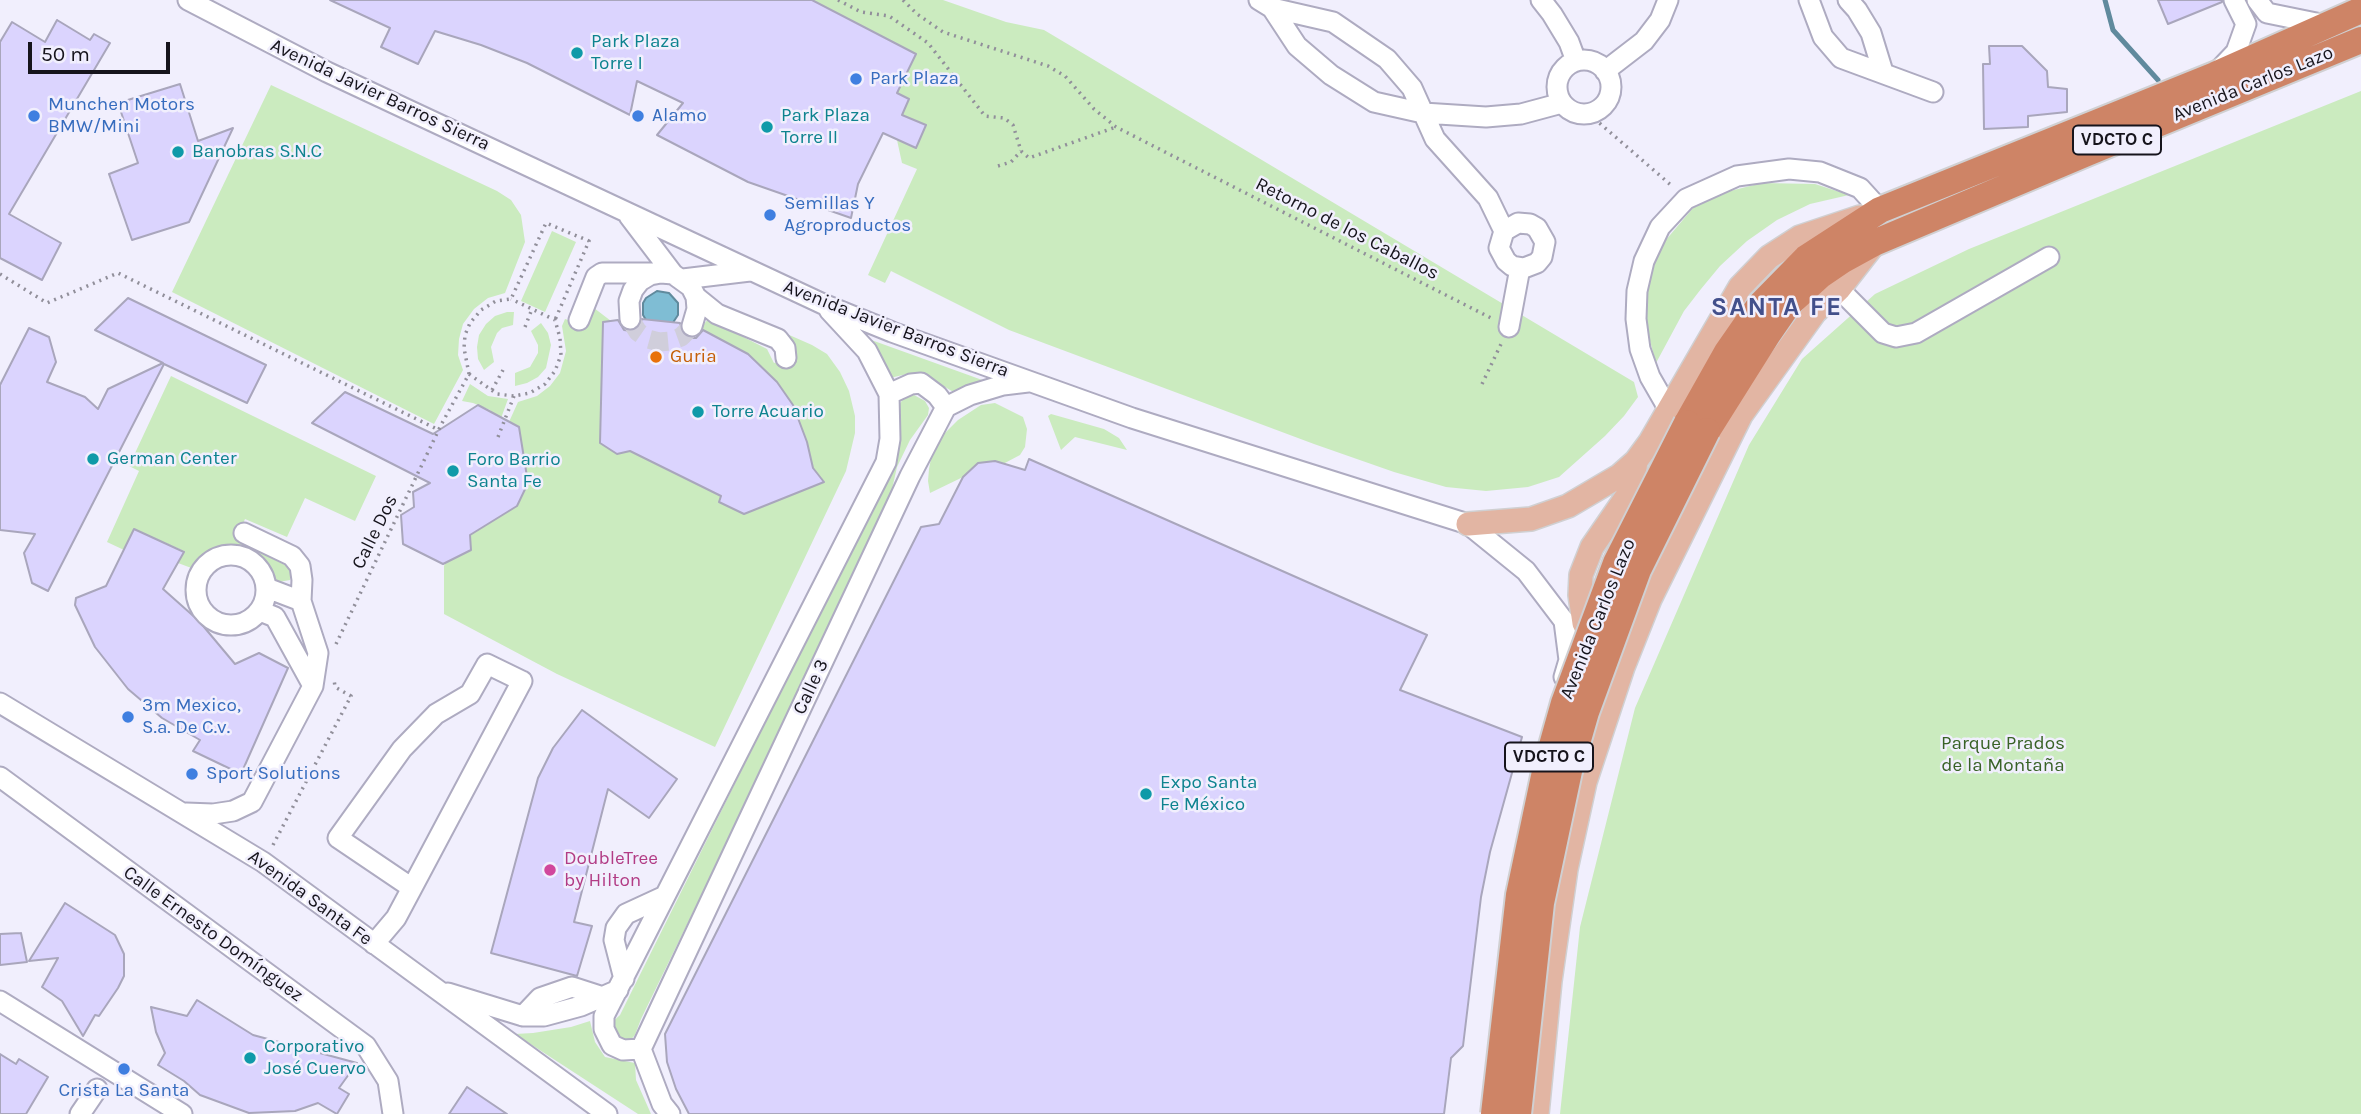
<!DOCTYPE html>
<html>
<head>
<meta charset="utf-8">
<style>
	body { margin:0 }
	#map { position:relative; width:2361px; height:1114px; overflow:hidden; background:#f1effd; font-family:Karla,sans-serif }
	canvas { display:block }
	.scale { position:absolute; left:28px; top:42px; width:142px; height:32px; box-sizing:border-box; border:4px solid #16141c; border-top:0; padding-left:9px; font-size:21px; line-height:24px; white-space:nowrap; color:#16141c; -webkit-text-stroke:5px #f1effd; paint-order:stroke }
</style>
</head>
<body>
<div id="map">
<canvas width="2361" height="1114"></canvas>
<div class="scale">50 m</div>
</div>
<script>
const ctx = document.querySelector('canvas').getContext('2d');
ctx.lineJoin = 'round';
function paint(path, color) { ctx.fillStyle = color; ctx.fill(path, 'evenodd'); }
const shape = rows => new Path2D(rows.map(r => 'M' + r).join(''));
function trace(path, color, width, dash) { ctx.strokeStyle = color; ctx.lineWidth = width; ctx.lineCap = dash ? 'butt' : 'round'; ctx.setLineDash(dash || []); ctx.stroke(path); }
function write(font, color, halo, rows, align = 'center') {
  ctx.font = font + ' Karla,sans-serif'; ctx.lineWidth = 5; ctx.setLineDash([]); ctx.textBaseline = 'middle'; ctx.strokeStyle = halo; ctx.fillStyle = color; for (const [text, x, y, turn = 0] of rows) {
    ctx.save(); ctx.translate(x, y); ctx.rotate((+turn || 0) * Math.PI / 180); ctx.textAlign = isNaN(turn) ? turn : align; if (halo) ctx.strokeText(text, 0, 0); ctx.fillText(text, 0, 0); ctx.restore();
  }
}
paint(shape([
	[812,0,943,0,1006,22,1044,30,1634,382,1638,397,1624,416,1605,436,1559,477,1528,487,1486,491,1446,487,1394,472,1314,444,1009,330,891,271,885,283,868,275,917,169,902,163,897,140,916,148,926,126,902,115,909,100,897,93,915,54],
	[271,85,497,191,511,200,521,215,525,242,505,293,488,298,474,309,463,324,459,339,458,355,463,370,434,424,172,292],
	[2361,91,2361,1114,1560,1114,1580,927,1635,708,1749,445,1802,359,1875,294,1969,249],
	[1762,183,1815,184,1849,195,1810,204,1777,220,1747,241,1720,266,1701,289,1684,311,1656,363,1647,330,1647,281,1665,241,1693,208,1726,192],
	[552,231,576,242,545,312,521,301],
	[594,308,611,321,603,323,600,443,617,454,630,451,721,496,719,502,744,514,824,481,813,468,807,443,793,405,777,382,748,354,700,329,708,319,767,349,774,363,796,357,787,334,812,345,827,354,840,372,849,391,855,416,855,433,846,471,715,747,557,674,444,614,444,566,518,402,537,396,550,386,560,373,566,351,562,326,565,319,587,326],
	[507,312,514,312,513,325,502,328,497,333,491,347,494,362,484,370,478,359,477,347,479,335,486,324,495,316],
	[541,323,548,333,551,345,546,368,538,377,527,383,515,386,515,373,530,367,538,353,538,345,531,331],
	[863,337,985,381,962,388,955,393,925,375,907,374,890,378],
	[171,376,376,476,355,521,305,498,287,537,245,519,236,540,285,565,291,570,290,580,273,583,261,559,237,549,222,549,209,554,194,569,178,563,184,551,134,529,124,550,107,542,139,471,129,466],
	[470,384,488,396,508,399,500,421,490,410,473,403,462,401],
	[914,395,925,401,929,408,928,415,910,440,897,467,886,516,641,1019,635,1035,627,1044,621,1045,608,1026,620,1015,883,485,898,407,904,397],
	[995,403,1023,417,1027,429,1025,447,1020,455,1003,464,995,461,978,463,963,477,930,493,928,481,929,469,932,453,938,440,958,420,981,405],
	[1051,414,1104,429,1119,438,1127,450,1075,437,1061,450,1048,416],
	[590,1021,595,1042,605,1057,635,1063,636,1080,651,1114,638,1114,515,1034,533,1033,571,1027]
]), '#cbebbf');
const water = shape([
	[657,291,669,293,678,303,678,315,672,324,646,320,643,315,643,303,646,298,657,291]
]);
paint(water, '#7fbdd4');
trace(water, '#608a9d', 2);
trace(shape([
	[2105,0,2113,30,2158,80]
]), '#608a9d', 5);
const building = shape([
	[330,0,812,0,916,54,897,93,909,99,902,115,926,125,916,148,883,133,858,184,851,218,748,182,657,135,683,103,637,81,630,115,527,63,481,45,435,31,418,64,381,47,390,28,330,0],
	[2158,0,2222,0,2222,2,2168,24,2158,0],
	[57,20,90,40,94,34,110,43,9,214,61,243,42,280,0,258,0,42,12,22,45,42,57,20],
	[1989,46,2022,46,2047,71,2048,87,2067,89,2067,112,2028,116,2028,127,1984,129,1983,64,1990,64,1989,46],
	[180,84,198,141,233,128,189,222,132,240,109,174,138,163,118,103,180,84],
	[128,298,266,365,247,403,164,364,48,591,32,583,24,553,35,534,0,530,0,385,29,328,49,337,56,362,47,382,85,397,98,409,108,389,163,363,95,330,128,298],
	[642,319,680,323,683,334,689,338,696,338,703,330,748,354,777,382,793,405,807,442,813,468,824,482,744,514,719,502,721,496,630,451,617,454,600,443,603,322,618,320,624,330,631,331,637,329,642,319],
	[345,392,433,434,478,405,519,427,528,483,517,506,470,535,471,550,443,564,403,544,401,515,414,507,413,492,430,483,312,423,345,392],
	[1029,459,1427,635,1400,690,1522,737,1490,852,1481,897,1463,1046,1451,1058,1444,1114,689,1114,676,1089,667,1062,665,1034,921,527,939,524,963,477,978,463,995,461,1025,470,1029,459],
	[134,529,184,552,163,589,199,621,235,664,259,653,288,668,241,774,193,751,200,740,162,718,128,689,95,647,75,605,76,598,106,586,134,529],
	[582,710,677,779,649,818,608,789,574,922,592,926,577,976,491,953,538,778,553,748,582,710],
	[65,903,115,935,124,954,124,976,118,988,99,1016,95,1015,83,1036,62,1001,42,987,58,958,29,961,65,903],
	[21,933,27,962,0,965,0,934,21,933],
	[197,1000,253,1035,357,1063,339,1088,349,1094,337,1114,318,1103,295,1111,249,1113,200,1095,184,1081,158,1065,165,1053,156,1032,151,1007,187,1016,197,1000],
	[0,1054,16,1064,19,1059,48,1077,26,1114,0,1114,0,1054],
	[467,1087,507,1114,449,1114,467,1087]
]);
paint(building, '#dbd4fe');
trace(building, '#a9a6bc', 2);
trace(shape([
	[630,319,638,332,648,339,659,342,670,341,681,337,692,326]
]), '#d0cedb', 19, [19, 10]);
const minor = shape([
	[188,0,327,72,823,304,892,332,1132,418,1468,524,1526,571,1564,621,1569,660,1564,677],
	[1259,0,1272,8,1333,22,1387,59,1412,88,1435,139,1488,198,1504,231,1499,248,1506,261,1512,266,1524,268,1537,263,1542,257,1545,242,1537,228,1530,224,1518,223,1504,231],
	[1541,0,1552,14,1569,42,1576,61],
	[1809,0,1823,37,1841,58,1933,92],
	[1848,0,1857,10,1871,33,1883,72],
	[2257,0,2267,13,2326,25],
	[1272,8,1297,46,1331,75,1374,102,1423,113,1486,117,1521,114,1562,103],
	'1557 87a27 27 0 1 1 54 0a27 27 0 1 1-54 0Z',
	[1605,71,1644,41,1660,20,1668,0],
	[2218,71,2236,52,2246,24,2234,0],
	[629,216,673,274],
	[683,279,750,271],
	[1839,289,1883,333,1896,337,1916,333,2049,257],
	[696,297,717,314,778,339,785,348,786,358],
	[630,319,629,301,633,290,640,281,650,275,661,273,673,274,691,287,696,297,697,309,692,326],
	[579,320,596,277,602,273,656,273],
	[1509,327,1520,268],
	[889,394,911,384,921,383,937,395,946,407],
	[1669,410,1650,377,1640,349,1636,319,1637,291,1644,261,1660,227,1686,199,1737,176,1789,169,1820,172,1860,188,1880,210],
	[244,533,292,556,300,566,302,580,301,601],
	'196 590a35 35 0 1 1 70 0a35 35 0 1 1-70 0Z',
	[260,611,275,617,313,686],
	[0,703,263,862,607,1114],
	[0,777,366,1046,388,1081,393,1114],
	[186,813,213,814,233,811,252,802,313,686,318,653,301,601,267,588],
	[374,944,396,918,412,888,522,681,487,664,470,694,436,714,402,749,338,838,412,888],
	[624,979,614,940,616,928,626,914,665,896],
	[448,993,523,1016,544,1016,581,1006,618,990],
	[0,1001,182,1114],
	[523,1016,540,998,572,987,603,997],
	[641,1049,623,1050,612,1045,604,1029,604,1016,886,462,890,439,889,394,867,351,829,310],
	[641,1049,910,476,946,407,970,395,1003,385,1028,382],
	[641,1049,662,1104,670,1114],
	[80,1114,97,1089]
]);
const major = shape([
	[1468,524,1531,519,1568,506,1619,476,1636,461,1650,442,1740,287,1769,257,1800,237,1860,217],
	[1595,643,1584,623,1580,595,1581,575,1592,547,1632,489,1636,461],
	[1537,1114,1550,981,1566,869,1585,782,1623,667,1650,599,1741,415,1815,312,1839,289,1874,244]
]);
const highway = shape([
	[1687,423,1727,352,1759,306,1806,258,1880,210,2215,75,2361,10],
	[1707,431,1768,334,1788,305,1821,275,1843,260,1874,243,2087,153,2361,40]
]);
trace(minor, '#aeabc1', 23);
trace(major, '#d0d0d2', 26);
trace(highway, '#d0d0d2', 30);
trace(shape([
	[838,0,861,12,889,16,928,43,985,116,1004,118,1013,125,1021,151,1029,158,1116,127],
	[903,0,917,14,943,32,1048,66,1065,76,1094,109,1116,127,1491,318],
	[1589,114,1672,186],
	[998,166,1011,162,1021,151],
	[0,274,47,303,118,273,439,430],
	[525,327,532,309],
	[469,374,497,394,514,396,530,393,545,384,555,371,561,355,560,338,555,320,511,299],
	[1482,384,1502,342],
	[492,390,503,370],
	[498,437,514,396],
	[336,644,441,425,469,374,464,348,465,335,470,323,481,310,496,301,511,299,546,223,589,241,555,320],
	[273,845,351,696,335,687,334,679]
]), '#918f9a', 3.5, [2, 5]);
trace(minor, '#fff', 19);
trace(major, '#e2b5a3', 23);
trace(highway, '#ce8466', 26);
const highwayBridge = shape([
	[1494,1114,1519,895,1546,767,1564,703,1616,563,1687,423],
	[1518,1114,1541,903,1569,771,1586,712,1638,570,1707,431]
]);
trace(highwayBridge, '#d0d0d2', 30, []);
trace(highwayBridge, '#ce8466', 26);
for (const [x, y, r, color] of [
	[577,53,7,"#0f9aa8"],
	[856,79,7,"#3f7fe0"],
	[34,116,7,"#3f7fe0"],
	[638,116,7,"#3f7fe0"],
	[767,127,7,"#0f9aa8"],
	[178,152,7,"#0f9aa8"],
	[770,215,7,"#3f7fe0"],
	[656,357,7,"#e8710a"],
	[698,412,7,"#0f9aa8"],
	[93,459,7,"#0f9aa8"],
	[453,471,7,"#0f9aa8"],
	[128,717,7,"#3f7fe0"],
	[192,774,7,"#3f7fe0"],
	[1146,794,7,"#0f9aa8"],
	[550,870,7,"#d1479c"],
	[250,1058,7,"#0f9aa8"],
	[124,1069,7,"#3f7fe0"]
]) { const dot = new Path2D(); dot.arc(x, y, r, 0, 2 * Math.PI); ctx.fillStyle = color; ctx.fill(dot); trace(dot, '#f1effd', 2.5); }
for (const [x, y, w] of [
	[2117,140,88],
	[1549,757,88]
]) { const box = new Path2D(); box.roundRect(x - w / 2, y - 14.5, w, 29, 5); ctx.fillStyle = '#f1effd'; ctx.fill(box); trace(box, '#16141c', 2); }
write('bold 18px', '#16141c', null, [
	["VDCTO C",2117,140],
	["VDCTO C",1549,757]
]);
write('19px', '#0d838f', '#f1effd', [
	["Park Plaza",591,42],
	["Torre I",591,64],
	["Park Plaza",781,116],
	["Torre II",781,138],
	["Banobras S.N.C",192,152],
	["Torre Acuario",712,412],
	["German Center",107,459],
	["Foro Barrio",467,460],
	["Santa Fe",467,482],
	["Expo Santa",1160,783],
	["Fe México",1160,805],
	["Corporativo",264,1047],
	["José Cuervo",264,1069]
], 'left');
write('19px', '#366cbe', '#f1effd', [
	["Park Plaza",870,79],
	["Munchen Motors",48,105],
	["BMW/Mini",48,127],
	["Alamo",652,116],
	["Semillas Y",784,204],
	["Agroproductos",784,226],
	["3m Mexico,",142,706],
	["S.a. De C.v.",142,728],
	["Sport Solutions",206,774],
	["Crista La Santa",124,1091,"center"]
], 'left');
write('19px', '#16141c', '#f1effd', [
	["Avenida Carlos Lazo",2253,84,-22],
	["Avenida Javier Barros Sierra",380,95,25],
	["Retorno de los Caballos",1347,229,27],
	["Avenida Javier Barros Sierra",896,329,21],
	["Calle Dos",375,532,-64],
	["Avenida Carlos Lazo",1598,619,-68],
	["Calle 3",811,687,-65],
	["Avenida Santa Fe",310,898,36],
	["Calle Ernesto Domínguez",213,934,36]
]);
write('19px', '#c56008', '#f1effd', [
	["Guria",670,357]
], 'left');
write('19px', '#386226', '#f1effd', [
	["Parque Prados",2003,744],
	["de la Montaña",2003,766]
]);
write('19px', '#b23c85', '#f1effd', [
	["DoubleTree",564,859],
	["by Hilton",564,881]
], 'left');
ctx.letterSpacing = '2px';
write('bold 26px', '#424f8b', '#f1effd', [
	["SANTA FE",1777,308]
]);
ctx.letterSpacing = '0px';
</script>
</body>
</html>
